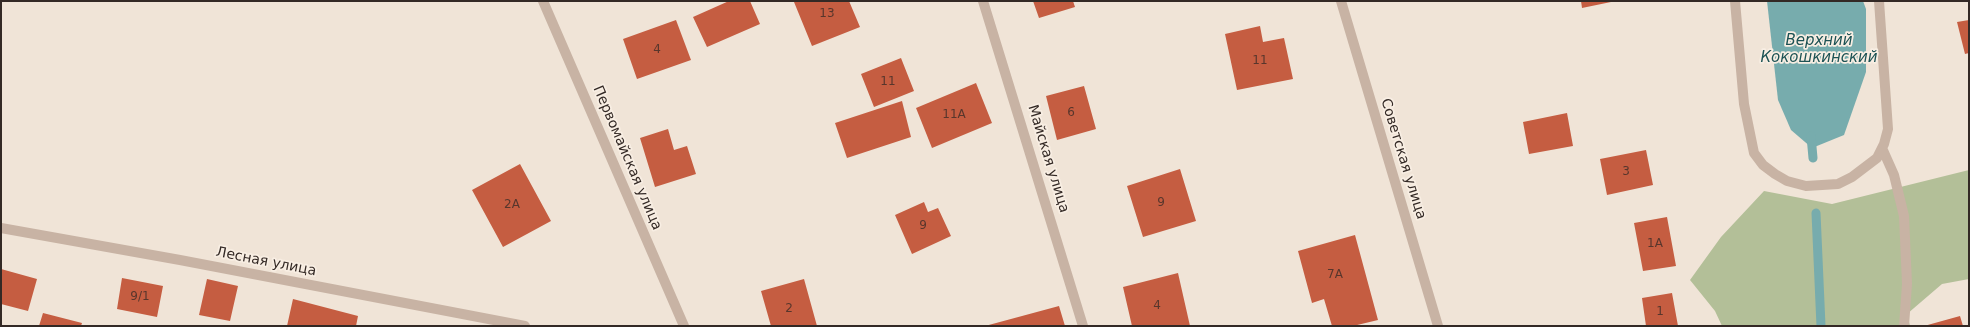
<!DOCTYPE html>
<html>
<head>
<meta charset="utf-8">
<style>
	body { margin:0 }
	#map { position:relative; width:1970px; height:327px; overflow:hidden; background:#f0e4d7; font-family:"DejaVu Sans",sans-serif }
	canvas { display:block }
	.frame { position:absolute; inset:0; border:2px solid #332925; pointer-events:none }
</style>
</head>
<body>
<div id="map">
<canvas width="1970" height="327"></canvas>
<div class="frame"></div>
</div>
<script>
const ctx = document.querySelector('canvas').getContext('2d');
ctx.lineJoin = 'round';
function paint(path, color) { ctx.fillStyle = color; ctx.fill(path, 'evenodd'); }
const shape = rows => new Path2D(rows.map(r => 'M' + r).join(''));
function trace(path, color, width, dash) { ctx.strokeStyle = color; ctx.lineWidth = width; ctx.lineCap = dash ? 'butt' : 'round'; ctx.setLineDash(dash || []); ctx.stroke(path); }
function write(font, color, halo, rows, align = 'center') {
  ctx.font = font + ' "DejaVu Sans",sans-serif'; ctx.lineWidth = 3.5; ctx.setLineDash([]); ctx.textBaseline = 'middle'; ctx.strokeStyle = halo; ctx.fillStyle = color; for (const [text, x, y, turn = 0] of rows) {
    ctx.save(); ctx.translate(x, y); ctx.rotate((+turn || 0) * Math.PI / 180); ctx.textAlign = isNaN(turn) ? turn : align; if (halo) ctx.strokeText(text, 0, 0); ctx.fillText(text, 0, 0); ctx.restore();
  }
}
paint(shape([
	[1969,170,1969,279,1942,284,1907,314,1910,326,1722,326,1715,311,1690,280,1721,237,1764,191,1832,204]
]), '#b3bf98');
paint(shape([
	[1767,1,1863,1,1866,9,1866,72,1844,135,1812,148,1791,130,1778,100]
]), '#77acad');
trace(shape([
	[1811,136,1813,158],
	[1816,213,1821,326]
]), '#77acad', 9);
paint(shape([
	[729,1,750,1,760,24,707,47,693,17],
	[795,1,849,1,860,27,812,46,794,2],
	[1033,1,1073,1,1075,7,1039,18],
	[1581,1,1611,1,1611,2,1582,8],
	[676,20,691,60,637,79,623,39],
	[1969,20,1969,53,1965,54,1957,22],
	[1260,26,1263,42,1284,38,1293,79,1237,90,1225,34],
	[901,58,914,91,874,107,861,74],
	[976,83,992,123,932,148,916,108],
	[1084,86,1096,129,1057,140,1046,96],
	[902,101,911,137,847,158,835,123],
	[1567,113,1573,146,1529,154,1523,122],
	[668,129,674,150,687,146,696,174,655,187,640,138],
	[1646,150,1653,185,1607,195,1600,159],
	[520,164,551,221,503,247,472,190],
	[1180,169,1196,221,1143,237,1127,186],
	[924,202,928,212,938,208,951,236,912,254,895,215],
	[1667,217,1676,266,1643,271,1634,223],
	[1355,235,1378,320,1353,326,1332,326,1324,299,1312,303,1298,251],
	[1,269,37,279,28,311,1,304],
	[1178,273,1190,326,1132,326,1123,287],
	[122,278,163,286,157,317,117,309],
	[207,279,238,286,230,321,199,315],
	[804,279,817,326,771,326,761,291],
	[1672,293,1678,326,1646,326,1642,298],
	[293,299,358,316,356,326,287,326],
	[1059,306,1065,326,985,326],
	[43,313,82,323,81,326,39,326],
	[1960,316,1963,326,1924,326]
]), '#c55d41');
trace(shape([
	[543,1,684,326],
	[983,1,1083,326],
	[1341,1,1438,326],
	[1735,1,1744,104,1754,153,1763,165,1775,174,1787,181,1806,186,1838,184,1852,177,1877,158,1884,144,1888,129,1879,1],
	[1882,148,1894,175,1904,216,1907,284,1904,326],
	[1,228,180,260,525,326]
]), '#c8b3a4', 10);
write('12px', '#58362c', null, [
	["13",827,14],
	["4",657,50],
	["11",1260,61],
	["11",888,82],
	["6",1071,113],
	["11А",954,115],
	["3",1626,172],
	["9",1161,203],
	["2А",512,205],
	["9",923,226],
	["1А",1655,244],
	["7А",1335,275],
	["9/1",140,297],
	["4",1157,306],
	["2",789,309],
	["1",1660,312]
]);
write('14px', '#332925', '#f8eee3', [
	["Первомайская улица",627,158,67],
	["Майская улица",1048,159,73],
	["Советская улица",1403,159,73],
	["Лесная улица",266,262,11]
]);
write('italic 15px', '#1c5254', '#f8eee3', [
	["Верхний",1819,41],
	["Кокошкинский",1819,58]
]);
</script>
</body>
</html>
